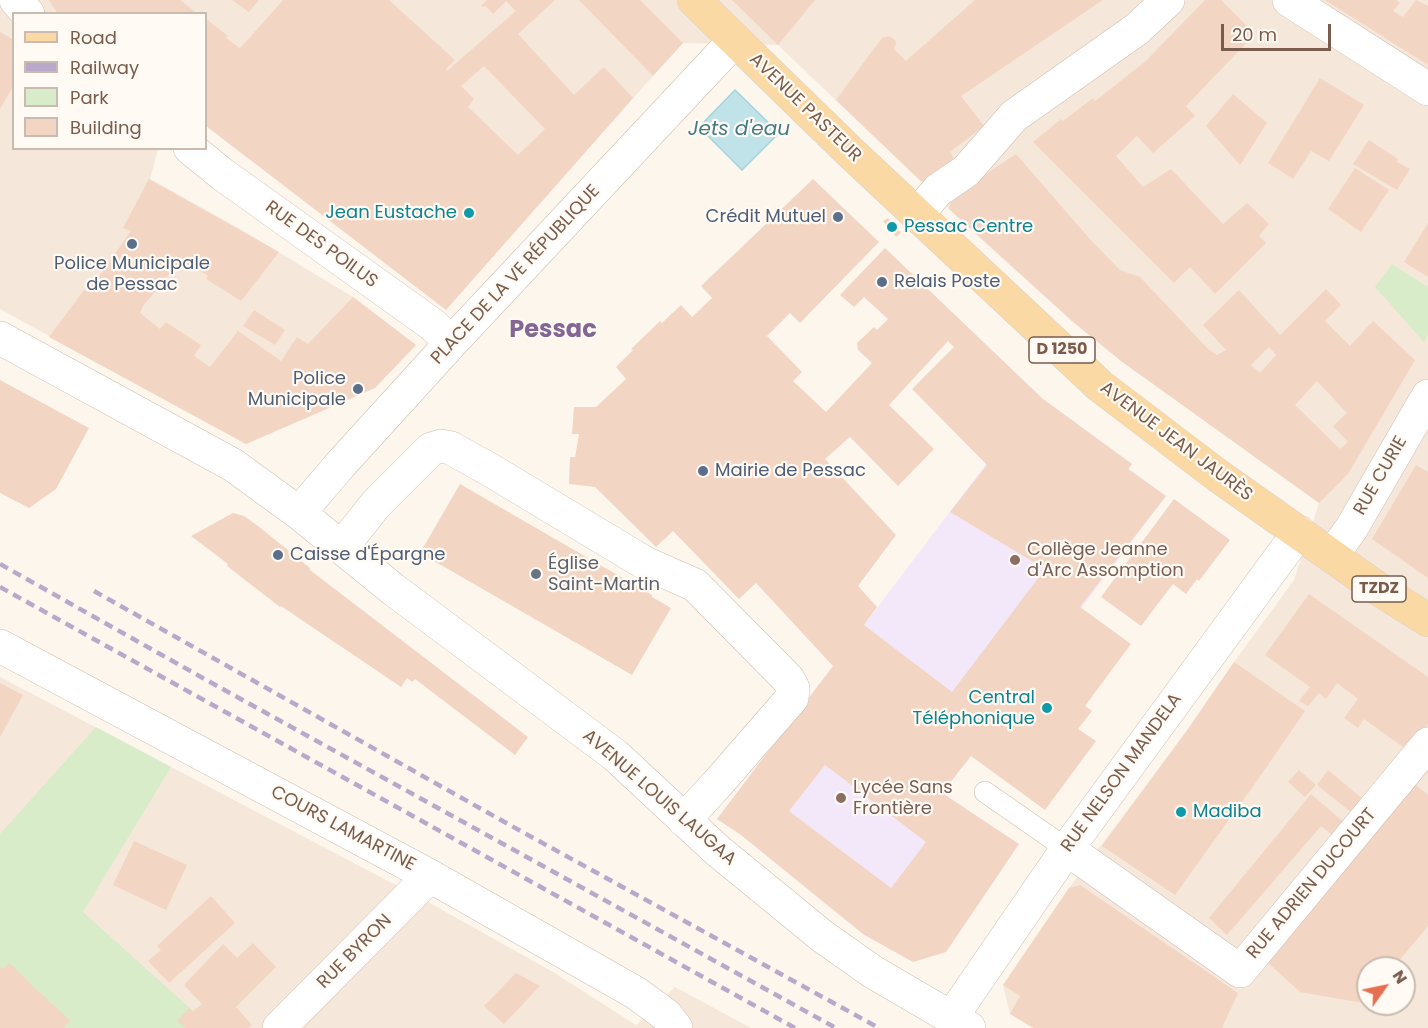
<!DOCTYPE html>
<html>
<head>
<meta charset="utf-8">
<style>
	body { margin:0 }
	#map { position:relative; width:1428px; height:1028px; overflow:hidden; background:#fdf6ec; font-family:Poppins,sans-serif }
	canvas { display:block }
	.legend { position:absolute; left:12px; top:12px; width:195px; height:138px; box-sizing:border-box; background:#fffaf3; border:2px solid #cabbb1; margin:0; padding:8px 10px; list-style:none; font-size:18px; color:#7a5c4d }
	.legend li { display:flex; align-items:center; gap:12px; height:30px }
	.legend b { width:30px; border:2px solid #cabbb1 }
	.north { position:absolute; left:1356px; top:956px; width:60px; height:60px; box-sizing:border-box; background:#fffaf3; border:2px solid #cabbb1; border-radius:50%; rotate:57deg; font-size:16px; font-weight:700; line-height:24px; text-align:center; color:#7a5c4d }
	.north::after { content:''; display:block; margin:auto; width:21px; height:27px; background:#e76f51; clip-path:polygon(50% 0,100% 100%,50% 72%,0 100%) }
	.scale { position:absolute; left:1221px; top:24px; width:110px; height:27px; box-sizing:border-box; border:3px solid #7a5c4d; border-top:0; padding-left:8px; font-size:18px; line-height:21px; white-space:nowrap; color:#7a5c4d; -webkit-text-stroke:4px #fffaf3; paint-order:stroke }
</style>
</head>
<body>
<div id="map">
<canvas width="1428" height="1028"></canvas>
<ul class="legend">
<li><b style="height:8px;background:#fbd9a5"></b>Road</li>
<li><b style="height:8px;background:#b9a8c9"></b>Railway</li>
<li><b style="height:16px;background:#d8ecc9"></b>Park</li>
<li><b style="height:16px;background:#f3d5c3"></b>Building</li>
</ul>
<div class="north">N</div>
<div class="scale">20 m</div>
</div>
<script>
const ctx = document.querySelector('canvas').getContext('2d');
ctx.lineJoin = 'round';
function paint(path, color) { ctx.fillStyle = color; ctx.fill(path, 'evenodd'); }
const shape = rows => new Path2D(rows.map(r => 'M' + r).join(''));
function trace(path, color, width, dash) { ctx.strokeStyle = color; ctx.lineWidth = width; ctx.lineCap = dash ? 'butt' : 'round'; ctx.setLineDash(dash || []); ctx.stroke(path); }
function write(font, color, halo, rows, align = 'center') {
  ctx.font = font + ' Poppins,sans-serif'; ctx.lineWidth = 4.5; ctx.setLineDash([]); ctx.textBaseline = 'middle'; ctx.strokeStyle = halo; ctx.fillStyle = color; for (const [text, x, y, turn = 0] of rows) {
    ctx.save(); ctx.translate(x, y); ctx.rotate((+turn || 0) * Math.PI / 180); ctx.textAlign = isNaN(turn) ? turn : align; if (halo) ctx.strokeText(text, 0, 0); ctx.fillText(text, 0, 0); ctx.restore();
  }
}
paint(shape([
	[0,0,283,0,240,48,226,38,206,61,206,14,14,14,14,148,158,149,150,179,242,230,353,297,416,345,375,388,246,444,0,309],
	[341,0,1428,0,1428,1028,1032,1028,1010,1014,1003,985,1069,888,1188,729,1234,662,1294,580,1319,503,1121,361,1072,321,982,240,778,45,682,43,538,206],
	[1368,968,1404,968,1404,1004,1368,1004],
	[0,677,428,902,553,972,636,1025,675,987,751,1028,0,1028]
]), '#f5e8da');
paint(shape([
	[1043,399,1132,464,1129,469,1166,496,942,793,1019,844,946,952,913,962,863,934,741,835,717,819,986,464]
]), '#f3e8fa');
paint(shape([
	[1392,264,1428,287,1428,334,1424,342,1375,287],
	[96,727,171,767,83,912,212,1028,0,1028,0,834]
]), '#d8ecc9');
const water = shape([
	[735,90,779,133,742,170,699,127,735,90]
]);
paint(water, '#bfe3e8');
trace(water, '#a5d3da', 1.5);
paint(shape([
	[49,0,180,0,198,14,58,14],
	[232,0,259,0,249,12],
	[283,0,389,0,455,60,446,69,447,71,516,11,506,1,493,14,486,6,484,7,481,6,487,0,555,0,518,34,574,95,604,67,633,98,446,310,206,126,206,19,228,36,226,38,240,48],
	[484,66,545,129,518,155,468,107,474,99,461,86],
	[579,0,640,0,683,43,653,76],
	[732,0,815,0,778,45],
	[975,0,1103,0,961,96,984,126,950,152,954,159,922,182,836,100,882,38,889,36,894,39,896,43,894,49,906,61],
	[1205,0,1221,0,1255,34,1186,106,1195,116,1153,153,1137,136,1116,156,1143,187,1171,169,1223,224,1247,203,1269,224,1259,236,1266,243,1215,294,1190,267,1174,283,1033,142,1061,119,1063,121,1093,98,1095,101,1146,61],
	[1325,0,1396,0,1400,3,1393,11,1403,17,1416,0,1428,6,1428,65],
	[0,32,14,40,14,85,0,109],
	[1320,78,1364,105,1329,161,1311,151,1293,179,1268,163],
	[1233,94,1267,123,1240,165,1206,126],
	[1369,140,1398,159,1397,162,1410,169,1397,190,1353,164],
	[1016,154,1088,237,1120,270,1140,277,1208,349,1217,355,1226,350,1203,325,1239,290,1280,335,1326,289,1341,305,1325,321,1350,346,1373,321,1415,360,1348,474,1319,503,1121,361,1072,321,949,209,952,197],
	[1269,347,1276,355,1260,373,1251,365],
	[1317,381,1347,413,1333,426,1348,442,1340,449,1295,405],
	[1355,168,1389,190,1361,232,1328,209],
	[149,179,279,252,241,301,206,279,208,276,198,269,196,271,181,260,143,306,140,313,160,329,166,322,201,345,194,356,210,367,238,331,281,361,297,337,308,344,353,297,416,345,375,388,246,444,49,337,84,290,88,292,131,231,123,228],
	[813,179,879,242,800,323,790,313,767,336,802,372,793,381,826,412,872,363,858,350,857,343,874,327,877,330,888,319,864,297,854,307,840,295,885,248,1043,399,1132,464,1128,469,1166,496,1080,607,1131,644,1085,706,1092,711,1078,729,1096,741,1045,810,971,756,942,793,1019,844,946,952,913,962,863,934,741,835,717,819,833,666,756,583,739,599,673,531,656,547,595,487,569,484,570,457,575,457,579,434,572,434,574,407,596,407,626,379,616,367,633,350,631,349,660,321,662,323,681,305,692,317,712,298,701,286],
	[948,341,954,347,912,389,987,465,950,512,1045,569,952,692,864,625,877,607,858,586,896,535,825,459,850,437,898,486,934,449,889,405],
	[825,765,926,842,891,888,789,811],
	[888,218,901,233,896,237,883,221],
	[1428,223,1428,277,1404,262],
	[254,310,285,330,275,345,243,326],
	[0,380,89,428,56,489,29,508,0,493],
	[1416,465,1428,472,1428,578,1372,539],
	[460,484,652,595,652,597,671,608,632,675,420,553],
	[1174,499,1230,540,1199,581,1197,579,1186,594,1173,584,1141,626,1101,597],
	[233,513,244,516,258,526,310,568,310,570,528,737,515,755,415,679,412,682,407,678,401,687,281,606,280,607,227,566,228,564,191,536],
	[1309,594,1428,677,1428,724,1407,750,1364,719,1358,728,1344,718,1358,699,1337,683,1326,699,1319,693,1308,706,1299,701,1310,687,1265,655],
	[1234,662,1305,711,1259,778,1175,895,1102,846,1188,729],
	[0,683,23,695,0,737],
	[1299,770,1316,785,1305,797,1288,782],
	[1328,770,1364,800,1352,813,1317,785],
	[1412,782,1428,795,1428,926,1393,968,1368,968,1368,997,1363,1003,1300,992,1265,960],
	[1311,794,1345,823,1334,836,1321,826,1227,935,1209,918],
	[134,841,187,865,166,910,113,885],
	[1080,885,1238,993,1222,1028,1034,1028,1010,1014,1020,996,1003,985,1069,888],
	[211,896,235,923,169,983,148,961,161,950,157,946],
	[253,943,276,967,236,1007,252,1025,248,1028,185,1028,177,1021,189,1008,193,1011,202,1004,184,985,223,944,237,958],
	[9,963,70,1021,64,1027,65,1028,0,1028,0,966,3,969],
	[516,973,540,986,504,1024,484,1006]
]), '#f3d5c3');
const lane = shape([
	[985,792,1067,849]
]);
const street = shape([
	[16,0,28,14],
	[1289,0,1428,89],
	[190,148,222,174,433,325,451,343],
	[917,215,938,190,966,171,1014,116,1137,29,1168,0],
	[0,338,233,465,299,513,394,590,615,755,717,850,822,936,873,972,969,1028],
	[299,513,340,465,451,343,735,40],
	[342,547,376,504,431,449,441,446,451,448,492,471,645,563,695,585,788,679,793,688,792,698,718,783,684,820],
	[1332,555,1351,529,1428,396],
	[0,646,430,876,636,993,666,1015,676,1028],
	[1067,849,1240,971,1428,744],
	[951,1018,1067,849,1299,532],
	[279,1028,430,876]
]);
const primary = shape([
	[694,0,849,151,1100,386,1217,475,1377,588,1428,620]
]);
trace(lane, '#d1beb0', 22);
trace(street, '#d1beb0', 34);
trace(primary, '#dad1cd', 34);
trace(lane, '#fff', 21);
trace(street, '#fff', 33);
trace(primary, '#fbd9a5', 33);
trace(shape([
	[0,564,201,677,836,1028],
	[0,587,795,1028],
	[94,591,508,824,879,1028]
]), '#b9a8c9', 4.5, [9, 6]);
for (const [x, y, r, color] of [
	[469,213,6,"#0f9aa8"],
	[838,217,6,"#5c6f8a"],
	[892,227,6,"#0f9aa8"],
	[132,244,6,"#5c6f8a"],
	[882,282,6,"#5c6f8a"],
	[358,389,6,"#5c6f8a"],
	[703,471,6,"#5c6f8a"],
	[278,555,6,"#5c6f8a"],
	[1015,560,6,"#8d6e63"],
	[536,574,6,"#6b7280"],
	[1047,708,6,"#0f9aa8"],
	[841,798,6,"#8d6e63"],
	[1181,812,6,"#0f9aa8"]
]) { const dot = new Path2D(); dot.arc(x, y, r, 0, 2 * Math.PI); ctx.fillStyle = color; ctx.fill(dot); trace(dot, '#fffaf3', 2); }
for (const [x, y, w] of [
	[1062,350,66],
	[1379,589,54]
]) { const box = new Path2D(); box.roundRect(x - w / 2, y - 13, w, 26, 4.5); ctx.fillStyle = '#fffaf3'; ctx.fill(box); trace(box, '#7a5c4d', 1.5); }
write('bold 16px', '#7a5c4d', null, [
	["D 1250",1062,350],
	["TZDZ",1379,589]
]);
write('18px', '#7a5c4d', '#fffaf3', [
	["AVENUE PASTEUR",805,108,44],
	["RUE DES POILUS",321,245,36],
	["PLACE DE LA VE RÉPUBLIQUE",516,275,-47],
	["AVENUE JEAN JAURÈS",1176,442,37],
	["RUE CURIE",1381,476,-60],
	["RUE NELSON MANDELA",1122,773,-54],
	["AVENUE LOUIS LAUGAA",659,798,41],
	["COURS LAMARTINE",343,829,28],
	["RUE ADRIEN DUCOURT",1312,884,-50],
	["RUE BYRON",355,952,-45]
]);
write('18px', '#0d838f', '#fffaf3', [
	["Jean Eustache",457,213],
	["Pessac Centre",904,227,"left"],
	["Central",1035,698],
	["Téléphonique",1035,719],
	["Madiba",1193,812,"left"]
], 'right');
write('18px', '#4e5e75', '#fffaf3', [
	["Crédit Mutuel",826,217,"right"],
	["Police Municipale",132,264,"center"],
	["de Pessac",132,285,"center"],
	["Relais Poste",894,282],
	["Police",346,379,"right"],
	["Municipale",346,400,"right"],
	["Mairie de Pessac",715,471],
	["Caisse d'Épargne",290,555]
], 'left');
write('18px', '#785e54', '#fffaf3', [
	["Collège Jeanne",1027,550],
	["d'Arc Assomption",1027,571],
	["Lycée Sans",853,788],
	["Frontière",853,809]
], 'left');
write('18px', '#5b616d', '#fffaf3', [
	["Église",548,564],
	["Saint-Martin",548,585]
], 'left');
write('italic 20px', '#437c86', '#fffaf3', [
	["Jets d'eau",739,130]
]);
write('bold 24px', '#846695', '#fffaf3', [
	["Pessac",553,331]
]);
</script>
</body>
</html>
